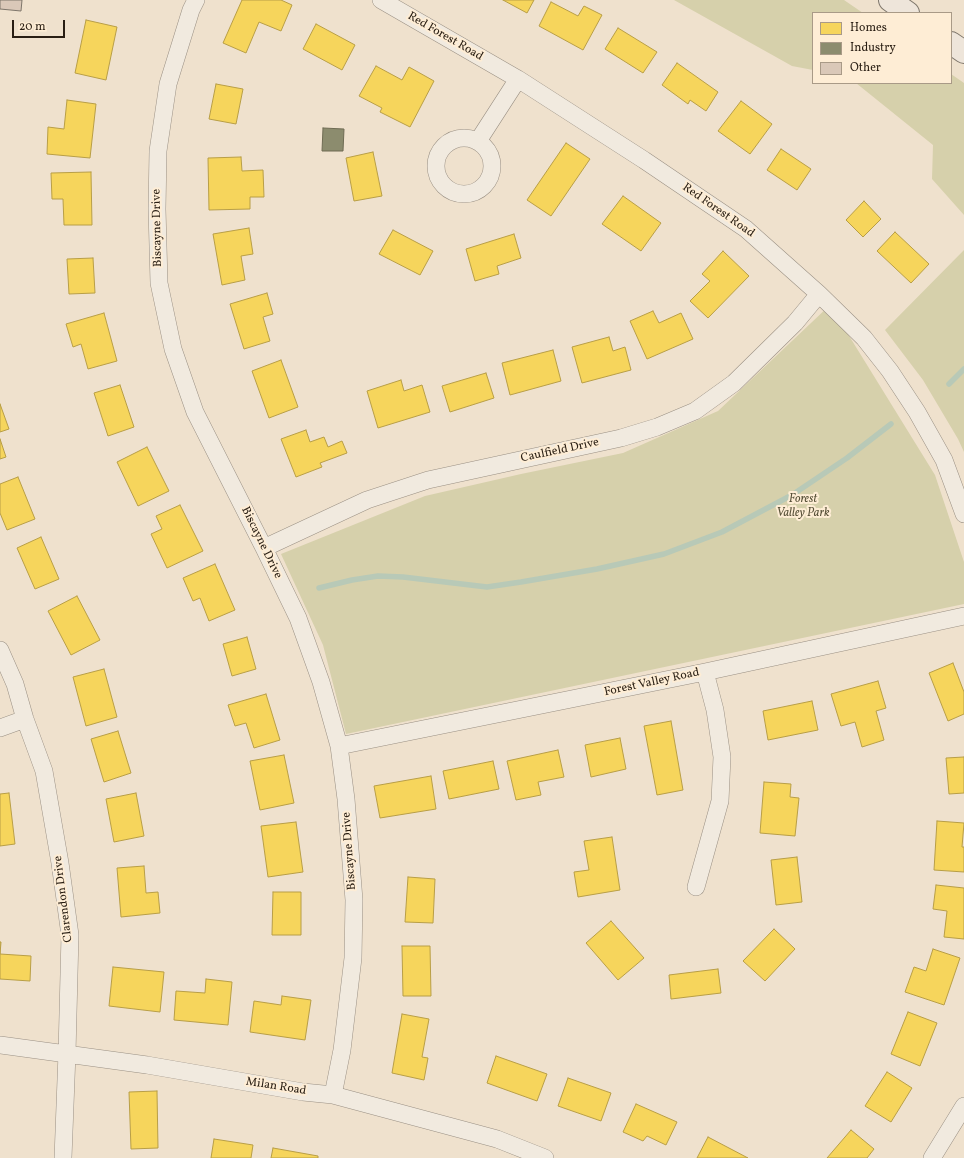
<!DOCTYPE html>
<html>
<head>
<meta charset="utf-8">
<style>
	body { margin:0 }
	#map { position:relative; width:964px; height:1158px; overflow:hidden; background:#efe1cd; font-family:Vollkorn,serif }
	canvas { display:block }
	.legend { position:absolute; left:812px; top:12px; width:140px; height:72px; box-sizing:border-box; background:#feedd5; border:1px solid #a99a87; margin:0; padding:5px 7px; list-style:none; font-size:12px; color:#291e13 }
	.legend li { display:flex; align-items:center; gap:8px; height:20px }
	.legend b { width:20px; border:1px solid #a99a87 }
	.scale { position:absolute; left:12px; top:20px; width:53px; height:18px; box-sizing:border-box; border:2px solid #291e13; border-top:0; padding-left:5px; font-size:12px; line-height:14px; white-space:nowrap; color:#291e13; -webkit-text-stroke:3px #feedd5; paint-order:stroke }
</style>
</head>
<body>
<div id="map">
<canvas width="964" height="1158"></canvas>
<ul class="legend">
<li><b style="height:11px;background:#f6d55c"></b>Homes</li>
<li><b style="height:11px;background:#8c8c6e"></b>Industry</li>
<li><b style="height:11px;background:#dac8b8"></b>Other</li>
</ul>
<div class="scale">20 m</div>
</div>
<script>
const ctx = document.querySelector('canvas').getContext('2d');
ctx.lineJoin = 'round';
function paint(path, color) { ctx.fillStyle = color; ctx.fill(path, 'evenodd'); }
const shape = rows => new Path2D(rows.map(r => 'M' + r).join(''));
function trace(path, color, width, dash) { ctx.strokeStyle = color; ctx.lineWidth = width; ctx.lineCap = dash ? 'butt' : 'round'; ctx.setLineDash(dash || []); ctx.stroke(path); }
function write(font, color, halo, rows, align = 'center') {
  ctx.font = font + ' Vollkorn,serif'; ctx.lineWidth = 4; ctx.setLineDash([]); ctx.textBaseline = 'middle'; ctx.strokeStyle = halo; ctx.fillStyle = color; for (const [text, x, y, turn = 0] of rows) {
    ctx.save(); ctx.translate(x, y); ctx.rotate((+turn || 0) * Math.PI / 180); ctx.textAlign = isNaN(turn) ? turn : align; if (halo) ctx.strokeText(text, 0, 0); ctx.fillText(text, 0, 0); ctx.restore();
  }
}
paint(shape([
	[674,0,844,0,863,13,813,13,813,70,792,66],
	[951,74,964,83,964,215,932,179,933,145,856,83,951,83],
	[964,250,964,452,958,439,923,380,885,330],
	[830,305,935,475,964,562,964,604,346,734,323,645,281,554,425,496,521,474,623,453,718,411]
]), '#d6d0ab');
const homes = shape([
	[242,0,281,0,292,5,281,31,259,22,246,53,223,43,242,0],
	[503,0,534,0,527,13,503,0],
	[551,2,578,16,584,6,602,15,583,50,539,26,551,2],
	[86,20,117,27,106,80,75,73,86,20],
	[316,24,355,45,342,70,303,49,316,24],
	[618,28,657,52,643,73,605,49,618,28],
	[677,63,718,92,706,111,690,100,688,104,662,85,677,63],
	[376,66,402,80,409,67,434,81,410,127,380,112,382,108,359,96,376,66],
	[216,84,243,89,236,124,209,119,216,84],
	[67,100,96,104,90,158,47,154,48,127,64,129,67,100],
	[741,101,772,124,750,154,718,131,741,101],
	[566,143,590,159,551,216,527,200,566,143],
	[781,149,811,169,797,190,767,170,781,149],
	[373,152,382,196,354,201,346,158,373,152],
	[241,157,242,171,263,170,264,197,250,197,250,209,209,210,208,158,241,157],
	[91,172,92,225,64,225,63,199,52,199,51,173,91,172],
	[623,196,661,223,641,251,602,224,623,196],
	[864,201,881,219,863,237,846,220,864,201],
	[249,228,253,254,241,256,245,280,222,285,213,234,249,228],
	[393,230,433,251,420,275,379,254,393,230],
	[895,232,929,264,911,283,877,251,895,232],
	[514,234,521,258,497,266,499,274,475,281,466,249,514,234],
	[723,251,749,276,708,318,690,301,710,281,702,274,723,251],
	[93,258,95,293,69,294,67,259,93,258],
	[267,293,273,314,263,317,270,341,244,349,230,304,267,293],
	[653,311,659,323,681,313,693,339,647,359,630,321,653,311],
	[104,313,117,361,88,369,81,344,73,347,66,324,104,313],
	[609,337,613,351,625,347,631,370,582,383,572,347,609,337],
	[553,350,561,381,510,395,502,363,553,350],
	[281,360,298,407,269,418,252,371,281,360],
	[486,373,494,398,450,412,442,386,486,373],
	[401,380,404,391,422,385,430,412,378,428,367,391,401,380],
	[120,385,134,427,108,436,94,393,120,385],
	[0,404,9,429,0,432,0,404],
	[306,430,310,442,324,437,328,447,342,441,347,453,320,463,322,467,296,477,281,439,306,430],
	[0,439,6,457,0,459,0,439],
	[147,447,169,491,138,506,117,462,147,447],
	[18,477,35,519,7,530,0,513,0,484,18,477],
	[180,505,203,551,167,568,151,534,162,529,156,516,180,505],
	[41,537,59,579,35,589,17,548,41,537],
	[215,564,235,610,209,621,200,598,193,601,183,578,215,564],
	[77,596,100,640,71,655,48,611,77,596],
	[247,637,256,669,232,676,223,644,247,637],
	[953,663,964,692,964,714,948,721,929,673,953,663],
	[104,669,117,717,86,726,73,677,104,669],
	[878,681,886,708,876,711,884,740,862,747,855,722,841,726,831,694,878,681],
	[266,694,280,740,254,748,246,723,235,726,228,705,266,694],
	[812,701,818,730,768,740,763,711,812,701],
	[671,721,683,790,657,795,644,726,671,721],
	[118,731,131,773,104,782,91,739,118,731],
	[620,738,626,769,591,777,585,745,620,738],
	[558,750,564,777,538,782,541,795,516,800,507,761,558,750],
	[284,755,294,803,260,810,250,761,284,755],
	[964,757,964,793,949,794,946,758,964,757],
	[493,761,499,789,449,799,443,771,493,761],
	[431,776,436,809,380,818,374,786,431,776],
	[764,782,791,784,790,797,799,798,795,836,760,833,764,782],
	[9,793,15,844,0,846,0,794,9,793],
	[136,793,144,836,114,842,106,799,136,793],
	[937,821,964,823,962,847,964,847,964,872,934,870,937,821],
	[296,822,303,872,268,877,261,826,296,822],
	[612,837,620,890,578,897,574,872,589,870,584,841,612,837],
	[797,857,802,902,776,905,771,860,797,857],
	[144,866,146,893,158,892,160,913,121,917,117,868,144,866],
	[408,877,435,879,433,923,405,922,408,877],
	[936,885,964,888,964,939,944,937,947,911,933,909,936,885],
	[273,892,301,892,301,935,272,935,273,892],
	[611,921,644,958,618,980,586,943,611,921],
	[774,929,795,949,765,981,743,961,774,929],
	[0,942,1,942,0,954,31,956,30,981,0,979,0,942],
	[402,946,430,946,431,996,403,996,402,946],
	[933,949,960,958,944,1005,905,992,914,967,926,971,933,949],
	[113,967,164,972,160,1012,109,1006,113,967],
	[718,969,721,993,671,999,669,975,718,969],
	[206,979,232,982,228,1025,174,1020,176,991,205,993,206,979],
	[282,996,311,1000,305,1040,250,1032,254,1001,281,1005,282,996],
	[908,1012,937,1023,920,1066,891,1054,908,1012],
	[402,1014,429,1019,422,1057,428,1058,424,1080,392,1073,402,1014],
	[496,1056,547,1074,537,1101,487,1083,496,1056],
	[887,1072,912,1088,891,1122,865,1106,887,1072],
	[568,1078,611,1093,601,1121,558,1106,568,1078],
	[157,1091,158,1148,131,1149,129,1092,157,1091],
	[636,1104,677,1122,666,1145,647,1136,643,1141,623,1132,636,1104],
	[851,1130,874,1149,867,1158,827,1158,851,1130],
	[708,1137,748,1158,697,1158,708,1137],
	[214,1139,253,1145,251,1158,211,1158,214,1139],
	[273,1148,318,1156,318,1158,271,1158,273,1148]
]);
paint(homes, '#f6d55c');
trace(homes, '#b89e46', 1);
const industry = shape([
	[323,128,344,129,343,151,322,151,323,128]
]);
paint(industry, '#8c8c6e');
trace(industry, '#6e6b53', 1);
trace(shape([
	[949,384,964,369],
	[319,588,352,580,378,576,403,577,487,587,521,582,597,569,664,554,722,532,792,495,847,458,891,424]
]), '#b8c9b7', 5.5);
const building = shape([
	[0,0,22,0,21,11,0,9,0,0]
]);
paint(building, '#dac8b8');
trace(building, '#7e766b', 1);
const street = shape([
	[196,0,191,10,168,84,158,151,157,209,159,283,173,349,195,412,264,548,298,618,321,682,339,746,346,799,354,900,353,958,342,1050,333,1095],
	[381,0,518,79,644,160,746,229,819,294,864,338,890,371,917,412,944,460,964,514],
	'436 166a28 28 0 1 1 56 0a28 28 0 1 1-56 0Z',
	[478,141,518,79],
	[264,548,367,500,428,480,621,438,657,427,695,411,734,383,795,323,819,294],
	[0,650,15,684,25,719,44,771,60,863,70,935,67,1053,63,1158],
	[0,728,25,719],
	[339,746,705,672,964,616],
	[696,887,720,801,722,757,715,710,705,672],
	[0,1045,147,1065,303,1092,333,1095,497,1139,545,1158],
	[932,1158,964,1106]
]);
const highway = shape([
	[890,0,908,13],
	[951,43,964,52]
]);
trace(street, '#9a9084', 18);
trace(highway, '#7e766b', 24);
trace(street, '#f1eadf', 17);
trace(highway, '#eee5da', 22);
write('12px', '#291e13', '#feedd5', [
	["Red Forest Road",445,37,30],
	["Red Forest Road",718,211,35],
	["Biscayne Drive",158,228,-91],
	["Caulfield Drive",560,451,-12],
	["Biscayne Drive",261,543,64],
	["Forest Valley Road",652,683,-12],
	["Biscayne Drive",350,851,-94],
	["Clarendon Drive",64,899,-97],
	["Milan Road",276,1087,9]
]);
write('italic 12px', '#575038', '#feedd5', [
	["Forest",803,500],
	["Valley Park",803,514]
]);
</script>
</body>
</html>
